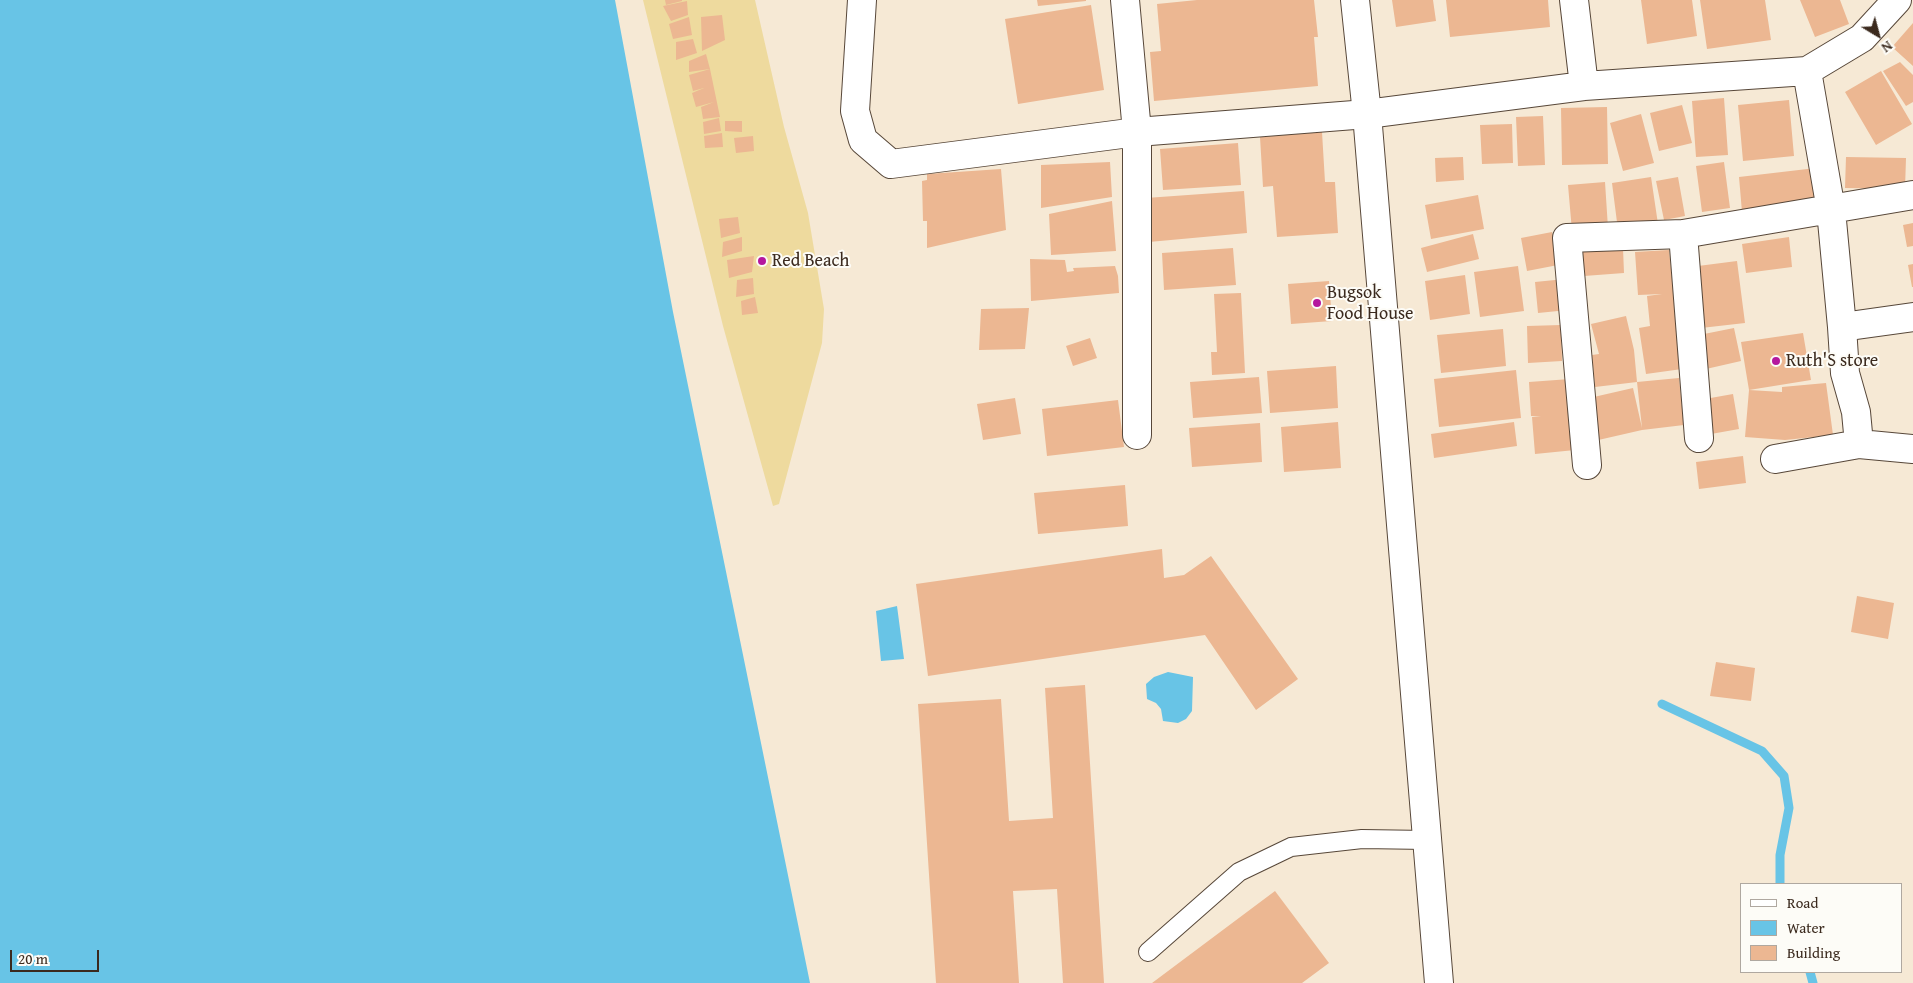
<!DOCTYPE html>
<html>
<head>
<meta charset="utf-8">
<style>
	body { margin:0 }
	#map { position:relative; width:1913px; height:983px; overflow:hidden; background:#f6e9d5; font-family:"Gentium Book Plus",serif }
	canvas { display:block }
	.legend { position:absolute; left:1740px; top:883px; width:162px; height:90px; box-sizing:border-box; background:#fdfcf7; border:1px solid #afa8a0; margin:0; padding:6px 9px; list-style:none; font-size:15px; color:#3b2a1e }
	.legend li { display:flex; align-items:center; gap:10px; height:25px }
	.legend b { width:25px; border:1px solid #afa8a0 }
	.north { position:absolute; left:1853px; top:10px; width:50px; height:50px; -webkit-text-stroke:4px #fdfcf7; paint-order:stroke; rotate:143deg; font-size:14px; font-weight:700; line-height:20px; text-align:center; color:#3b2a1e }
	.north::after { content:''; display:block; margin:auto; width:18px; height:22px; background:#3b2a1e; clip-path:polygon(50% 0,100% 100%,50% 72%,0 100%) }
	.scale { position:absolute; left:10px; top:950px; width:89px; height:22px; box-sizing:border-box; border:2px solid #3b2a1e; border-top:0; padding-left:6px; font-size:15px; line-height:18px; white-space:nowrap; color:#3b2a1e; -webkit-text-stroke:4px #fdfcf7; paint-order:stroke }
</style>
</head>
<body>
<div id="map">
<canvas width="1913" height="983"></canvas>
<ul class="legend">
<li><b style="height:6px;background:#fff"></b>Road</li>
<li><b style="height:14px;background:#68c4e6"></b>Water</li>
<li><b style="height:14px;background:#ecb792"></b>Building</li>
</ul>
<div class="north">N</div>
<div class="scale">20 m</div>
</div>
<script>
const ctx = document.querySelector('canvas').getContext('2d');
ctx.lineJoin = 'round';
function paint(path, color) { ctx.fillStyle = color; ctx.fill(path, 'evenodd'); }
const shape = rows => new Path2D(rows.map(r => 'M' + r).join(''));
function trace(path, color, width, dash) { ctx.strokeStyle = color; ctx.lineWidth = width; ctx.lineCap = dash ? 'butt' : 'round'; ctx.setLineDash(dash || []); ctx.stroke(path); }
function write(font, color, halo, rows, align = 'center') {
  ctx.font = font + ' "Gentium Book Plus",serif'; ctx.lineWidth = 4; ctx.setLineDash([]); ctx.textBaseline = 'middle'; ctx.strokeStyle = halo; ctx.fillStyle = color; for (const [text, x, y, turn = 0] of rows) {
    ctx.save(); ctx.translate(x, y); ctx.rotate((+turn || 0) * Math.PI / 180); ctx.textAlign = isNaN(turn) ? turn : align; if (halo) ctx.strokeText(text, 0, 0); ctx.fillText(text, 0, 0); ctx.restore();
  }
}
paint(shape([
	[643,0,755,0,784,127,808,213,824,309,822,343,779,504,773,506,723,326]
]), '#eeda9e');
paint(shape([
	[0,0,615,0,673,312,810,983,0,983],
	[897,606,904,659,881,661,876,611],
	[1168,672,1193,677,1192,711,1186,719,1178,723,1163,721,1161,709,1156,703,1147,699,1146,684,1154,677]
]), '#68c4e6');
trace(shape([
	[1662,704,1762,751,1784,776,1789,808,1780,855,1780,884],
	[1810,972,1813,983]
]), '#68c4e6', 9);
paint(shape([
	[665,0,682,0,682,1,666,5],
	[1037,0,1086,0,1086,1,1038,6],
	[1197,0,1314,0,1318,37,1314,37,1318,86,1154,101,1150,52,1161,51,1157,4],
	[1392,0,1433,0,1436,21,1396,27],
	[1446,0,1548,0,1550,27,1450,37],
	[1641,0,1692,0,1697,36,1647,44],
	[1700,0,1765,0,1771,40,1707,49],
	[1800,0,1840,0,1849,24,1815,37],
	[687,1,688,15,671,21,663,6],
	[1091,5,1104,90,1018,104,1005,19],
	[722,15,725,40,702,51,701,17],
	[689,17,692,35,673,39,669,24],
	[1913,23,1913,66,1892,47],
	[693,39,697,53,676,60,676,42],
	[706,54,710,69,689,72,689,61],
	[1900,62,1913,75,1913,102,1906,106,1883,71],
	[710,69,720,117,703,119,701,107,714,102,696,107,692,93,704,88,693,91,689,75],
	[1881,71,1912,124,1876,145,1845,92],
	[1724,98,1728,155,1696,157,1692,101],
	[1789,100,1794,156,1743,161,1738,105],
	[1682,105,1692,143,1659,151,1650,113],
	[1607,107,1608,164,1562,165,1561,108],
	[1641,114,1654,163,1623,171,1610,123],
	[1543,116,1545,165,1518,166,1516,117],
	[719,118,721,131,704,134,703,122],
	[725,121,742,121,742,132,725,131],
	[1512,124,1513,163,1482,164,1480,125],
	[1322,132,1325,182,1335,182,1338,233,1277,237,1273,186,1263,187,1260,137],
	[722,133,723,147,705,148,704,136],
	[753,136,754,151,736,153,734,138],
	[1238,143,1241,185,1163,190,1160,149],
	[1463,157,1464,180,1436,182,1435,158],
	[1846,157,1906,158,1905,189,1845,188],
	[1110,162,1112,197,1041,208,1041,165],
	[1724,162,1730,208,1702,212,1696,166],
	[1816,168,1820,203,1742,212,1739,177],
	[1001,169,1006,230,927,248,927,221,923,221,922,181,927,180,927,174],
	[1651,177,1658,224,1618,230,1612,183],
	[1678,177,1685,216,1664,220,1656,181],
	[1605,182,1608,228,1572,231,1568,185],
	[1244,191,1247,233,1149,242,1146,198],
	[1478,195,1484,229,1431,239,1425,205],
	[1112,201,1116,251,1051,255,1049,214],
	[738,217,740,233,721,238,719,219],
	[1913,223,1913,246,1907,247,1903,225],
	[1552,232,1558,265,1527,271,1521,238],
	[1473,234,1479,259,1427,272,1421,248],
	[742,237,742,251,722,257,723,242],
	[1789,237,1792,267,1746,273,1742,244],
	[1233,248,1236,285,1164,290,1162,253],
	[1623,248,1624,273,1584,276,1582,251],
	[1669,250,1682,369,1646,374,1639,328,1650,326,1647,296,1662,294,1638,295,1635,252],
	[754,256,752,272,729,278,727,260],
	[1030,259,1065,260,1067,272,1074,271,1073,268,1115,266,1118,276,1119,293,1031,301],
	[1737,261,1745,323,1701,328,1698,266],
	[1913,264,1913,287,1912,287,1908,265],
	[1518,266,1524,311,1480,317,1474,272],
	[1465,275,1470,314,1430,320,1425,281],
	[753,278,754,294,736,297,737,280],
	[1565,279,1568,310,1538,313,1535,282],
	[1329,281,1332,321,1291,324,1288,284],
	[1241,293,1245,373,1212,375,1211,352,1217,352,1214,294],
	[755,297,758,313,742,315,741,301],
	[1029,308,1025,349,979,350,981,309],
	[1626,316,1634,350,1637,382,1595,387,1592,355,1599,354,1591,324],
	[1561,325,1562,361,1528,363,1527,326],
	[1734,328,1741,361,1706,369,1699,335],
	[1503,329,1506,366,1441,373,1437,335],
	[1803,333,1811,380,1749,390,1782,392,1782,387,1826,383,1833,435,1785,440,1745,437,1749,390,1741,342],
	[1090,338,1097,358,1073,366,1066,346],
	[1336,366,1338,408,1270,413,1267,371],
	[1516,370,1521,418,1439,427,1434,379],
	[1259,377,1262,413,1193,418,1190,382],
	[1679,378,1684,425,1642,430,1594,441,1585,399,1633,388,1642,428,1637,382],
	[1570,379,1575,450,1535,454,1532,417,1541,416,1531,416,1529,382],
	[1733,394,1739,429,1711,434,1705,399],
	[1015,398,1021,434,983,440,977,404],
	[1118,400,1124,447,1047,456,1042,409],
	[1338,422,1341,468,1284,472,1281,427],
	[1514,422,1517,446,1434,458,1431,434],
	[1260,423,1262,462,1192,467,1189,428],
	[1743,456,1746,483,1699,489,1696,462],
	[1125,485,1128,526,1038,534,1034,493],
	[1162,549,1164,578,1184,575,1211,556,1298,679,1256,710,1205,635,928,676,916,584],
	[1857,596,1894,603,1888,639,1851,632],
	[1716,662,1755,668,1751,701,1710,696],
	[1085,685,1104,983,1063,983,1057,889,1013,891,1019,983,936,983,918,704,1001,699,1009,821,1053,818,1045,688],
	[1275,891,1329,963,1302,983,1152,983]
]), '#ecb792');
const lane = shape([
	[1148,952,1239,872,1291,847,1362,839,1427,840]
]);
const street = shape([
	[862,0,855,111,863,140,891,164,1137,132,1367,114,1584,86,1807,71,1862,38,1897,0],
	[1125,0,1137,132,1137,435],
	[1574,0,1584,86],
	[1807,71,1831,210,1842,327,1913,317],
	[1683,234,1699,438],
	[1842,327,1845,373,1856,412,1859,444],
	[1775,459,1859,444,1913,449],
	[1587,465,1567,238,1683,234,1913,195]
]);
const secondary = shape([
	[1355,0,1367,114,1439,983]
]);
trace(lane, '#574739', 20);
trace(street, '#574739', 30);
trace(secondary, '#574739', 30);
trace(lane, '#fff', 18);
trace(street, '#fff', 28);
trace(secondary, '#fff', 28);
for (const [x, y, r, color] of [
	[762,261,5,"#b5179e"],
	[1317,303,5,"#b5179e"],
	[1776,361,5,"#b5179e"]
]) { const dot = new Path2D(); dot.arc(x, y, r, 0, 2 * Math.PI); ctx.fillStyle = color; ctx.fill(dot); trace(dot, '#fdfcf7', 2); }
write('18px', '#3b2a1e', '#fdfcf7', [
	["Red Beach",772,261],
	["Bugsok",1327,293],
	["Food House",1327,314],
	["Ruth'S store",1786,361]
], 'left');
</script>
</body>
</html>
